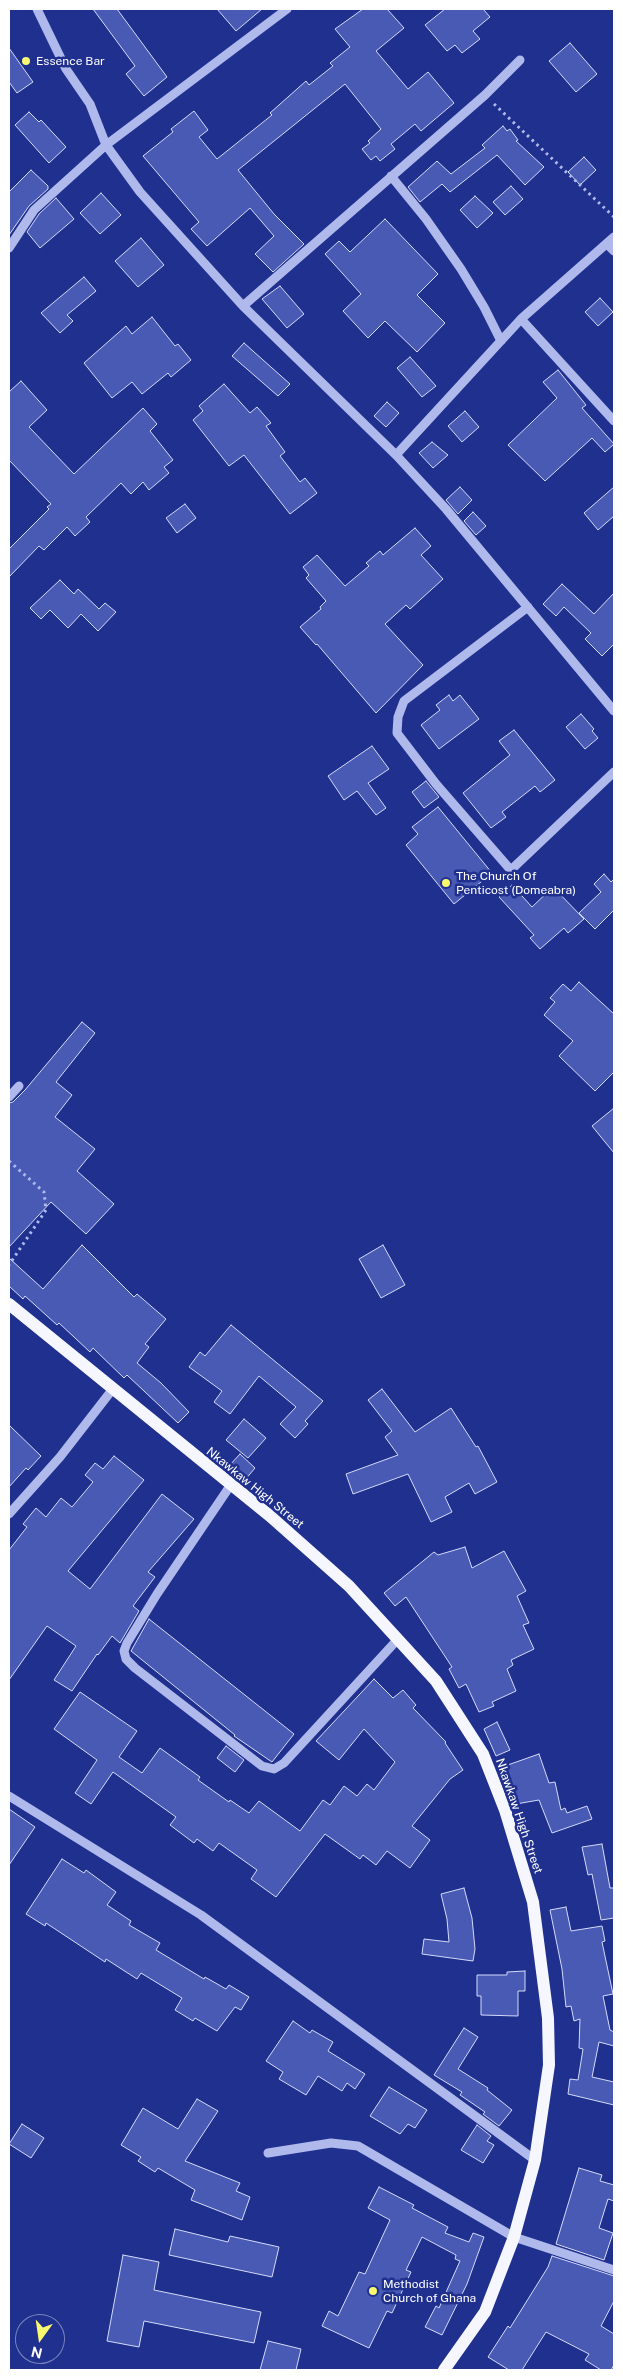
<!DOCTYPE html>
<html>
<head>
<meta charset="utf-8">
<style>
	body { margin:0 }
	#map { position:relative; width:623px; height:2379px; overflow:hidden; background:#20308e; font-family:"Public Sans",sans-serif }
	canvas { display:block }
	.frame { position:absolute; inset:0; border:10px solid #fff; pointer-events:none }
	.north { position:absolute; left:15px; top:2314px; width:50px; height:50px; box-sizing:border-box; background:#20308e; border:1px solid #7983bb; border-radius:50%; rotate:194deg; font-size:14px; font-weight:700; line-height:20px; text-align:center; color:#fff }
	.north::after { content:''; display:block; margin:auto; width:18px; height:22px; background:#f9f970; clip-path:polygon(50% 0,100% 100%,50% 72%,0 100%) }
</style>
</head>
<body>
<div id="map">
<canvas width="623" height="2379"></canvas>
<div class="frame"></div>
<div class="north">N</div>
</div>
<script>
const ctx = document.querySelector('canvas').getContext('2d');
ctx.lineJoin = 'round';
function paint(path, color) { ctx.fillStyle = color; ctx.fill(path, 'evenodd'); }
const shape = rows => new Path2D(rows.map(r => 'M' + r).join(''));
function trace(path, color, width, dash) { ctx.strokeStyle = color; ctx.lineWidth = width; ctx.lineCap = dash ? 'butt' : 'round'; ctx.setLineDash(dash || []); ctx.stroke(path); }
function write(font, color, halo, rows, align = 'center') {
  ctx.font = font + ' "Public Sans",sans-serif'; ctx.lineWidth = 5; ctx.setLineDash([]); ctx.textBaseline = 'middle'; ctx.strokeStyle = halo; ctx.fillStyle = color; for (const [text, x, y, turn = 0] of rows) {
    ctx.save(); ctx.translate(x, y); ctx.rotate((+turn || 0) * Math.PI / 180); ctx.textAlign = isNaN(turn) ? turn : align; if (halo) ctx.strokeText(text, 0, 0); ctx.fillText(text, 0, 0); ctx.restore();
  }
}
const building = shape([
	[93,9,117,9,167,77,144,96,126,74,135,66,93,9],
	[217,9,262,9,236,31,217,9],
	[363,9,387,9,404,28,376,51,408,89,428,72,454,103,421,131,415,124,391,144,395,149,380,161,376,156,371,160,362,149,370,143,368,141,381,129,345,84,238,170,274,214,304,244,273,272,255,254,274,236,250,208,207,246,191,229,199,222,143,156,173,132,171,129,194,111,208,130,199,137,217,159,272,115,270,113,306,81,309,85,333,66,330,63,350,47,335,29,363,9],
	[445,9,483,9,490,17,473,31,480,39,462,53,455,45,447,51,425,25,445,9],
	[570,43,597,74,576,92,549,61,570,43],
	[9,48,33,82,17,93,9,82,9,48],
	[29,112,39,122,41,120,66,147,49,163,15,125,29,112],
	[503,126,507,131,510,129,518,140,516,141,544,167,525,185,497,155,450,192,442,184,420,202,408,187,437,161,451,174,485,148,482,145,503,126],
	[584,157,596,170,580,185,568,172,584,157],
	[31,170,48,186,48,189,29,206,9,235,9,192,31,170],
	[511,186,523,199,505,215,493,202,511,186],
	[101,193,121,215,100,234,80,213,101,193],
	[475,196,493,213,477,228,460,210,475,196],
	[56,198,74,219,40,248,27,232,39,214,56,198],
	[385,219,438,274,417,295,445,323,417,352,385,321,368,338,343,311,361,294,325,254,339,241,350,252,385,219],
	[141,238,164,265,138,287,115,261,141,238],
	[84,277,96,291,67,315,73,321,60,333,41,313,84,277],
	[280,286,304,314,287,328,262,299,280,286],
	[600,298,613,312,598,326,585,312,600,298],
	[152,317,175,346,178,344,191,360,171,377,168,373,142,394,132,382,112,398,84,363,126,326,132,334,152,317],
	[244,343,290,384,278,396,232,356,244,343],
	[410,357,436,386,422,397,397,368,410,357],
	[558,370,586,405,582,408,614,444,605,452,592,438,545,481,508,445,557,398,543,382,558,370],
	[21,381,47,410,29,427,74,474,143,408,157,424,150,431,173,460,164,467,169,473,149,490,143,482,131,494,121,483,86,517,90,522,75,536,67,527,44,550,39,546,9,577,9,549,49,509,47,507,51,504,9,460,9,392,21,381],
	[224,384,250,413,257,407,271,423,266,426,285,452,280,456,300,482,305,478,317,493,290,514,244,455,229,466,193,420,203,411,199,406,224,384],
	[387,402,399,413,386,427,374,416,387,402],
	[465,411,479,427,462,442,448,426,465,411],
	[432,442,448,455,433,468,419,453,432,442],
	[460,487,472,500,458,514,446,500,460,487],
	[614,487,614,516,598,530,584,513,614,487],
	[185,504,196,518,177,533,166,518,185,504],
	[473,512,486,526,476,535,464,521,473,512],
	[415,528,431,546,421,555,443,579,410,609,406,605,385,624,423,665,376,713,317,644,316,645,300,627,321,609,320,607,326,601,306,578,309,575,303,567,317,555,345,586,369,566,366,563,380,551,383,555,415,528],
	[60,580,74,594,78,589,99,609,105,603,116,612,98,631,81,614,68,628,50,610,41,619,30,608,60,580],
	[562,584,594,614,614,593,614,644,602,656,585,639,591,633,564,607,556,616,543,604,562,584],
	[449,695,453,701,460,695,479,719,439,749,421,725,440,710,436,705,449,695],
	[581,714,594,729,592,731,598,738,585,749,566,727,581,714],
	[514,730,555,780,540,792,535,786,502,812,506,817,491,828,463,793,510,755,499,741,514,730],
	[372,746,389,769,368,783,386,808,376,815,357,791,344,800,328,776,372,746],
	[426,781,439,797,424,808,412,792,426,781],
	[438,807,492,873,454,904,406,845,418,834,412,827,438,807],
	[604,874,611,882,614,879,614,910,595,929,579,913,601,892,594,884,604,874],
	[512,885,532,907,553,887,584,919,568,933,564,928,540,949,530,938,534,935,499,897,512,885],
	[579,982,614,1014,614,1072,595,1091,559,1056,573,1041,544,1015,555,1002,550,998,563,984,571,991,579,982],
	[82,1022,95,1033,56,1082,72,1095,55,1117,95,1149,77,1171,114,1204,86,1234,51,1202,9,1247,9,1103,13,1102,25,1090,82,1022],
	[614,1108,614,1153,592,1126,614,1108],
	[82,1245,134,1297,137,1294,166,1319,145,1344,149,1347,137,1363,161,1383,189,1412,178,1423,127,1375,124,1378,93,1348,90,1352,59,1323,57,1325,25,1296,23,1299,9,1286,9,1258,43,1289,82,1245],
	[383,1245,405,1285,381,1298,359,1259,383,1245],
	[231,1325,323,1401,305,1421,308,1424,295,1438,280,1424,296,1407,259,1376,230,1414,214,1402,222,1391,189,1367,200,1352,205,1356,231,1325],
	[382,1389,415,1432,451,1408,476,1447,478,1446,497,1482,475,1494,469,1483,445,1497,452,1512,431,1522,408,1474,353,1494,346,1474,398,1455,385,1437,392,1431,368,1400,382,1389],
	[244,1419,266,1438,248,1458,226,1440,244,1419],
	[9,1425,41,1456,28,1470,26,1468,9,1487,9,1425],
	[240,1454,255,1468,244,1481,228,1467,240,1454],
	[114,1456,144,1480,68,1571,90,1589,162,1494,194,1519,148,1572,155,1577,133,1606,139,1611,120,1643,112,1636,98,1655,97,1654,72,1691,54,1680,76,1646,47,1626,9,1680,9,1550,27,1527,23,1524,36,1508,46,1517,61,1498,72,1507,93,1482,85,1475,95,1463,103,1469,114,1456],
	[465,1547,472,1568,504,1551,526,1591,517,1596,529,1623,523,1625,534,1649,511,1660,513,1665,507,1669,516,1691,492,1702,494,1706,479,1712,466,1684,459,1688,449,1669,452,1667,406,1597,395,1606,384,1593,434,1552,438,1555,465,1547],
	[149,1619,294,1734,272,1762,234,1736,235,1735,131,1651,149,1619],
	[374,1679,393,1698,403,1690,416,1705,413,1708,446,1742,445,1743,463,1770,450,1779,412,1826,430,1840,410,1868,387,1851,376,1865,363,1855,360,1859,325,1834,276,1897,251,1879,257,1870,219,1843,213,1851,197,1839,194,1843,170,1825,176,1817,113,1772,91,1804,75,1793,97,1760,54,1729,80,1692,137,1731,119,1757,142,1773,160,1748,200,1777,198,1780,229,1802,230,1800,249,1813,259,1801,300,1831,323,1800,330,1805,344,1786,357,1796,367,1784,374,1790,395,1762,364,1729,339,1760,316,1741,374,1679],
	[497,1722,510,1750,496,1756,484,1729,497,1722],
	[226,1746,244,1760,235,1772,217,1758,226,1746],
	[539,1754,549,1783,555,1782,561,1810,565,1808,567,1813,587,1806,592,1819,552,1833,539,1800,516,1804,511,1785,507,1786,502,1767,539,1754],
	[9,1809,35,1827,9,1865,9,1809],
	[602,1844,610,1888,614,1888,614,1918,601,1920,592,1874,588,1875,582,1847,602,1844],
	[62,1859,84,1873,86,1870,116,1892,107,1905,131,1921,129,1925,160,1943,156,1950,204,1979,205,1977,226,1989,229,1985,249,1997,241,2010,235,2007,217,2031,195,2018,193,2021,175,2010,182,1998,141,1973,137,1979,106,1959,105,1962,46,1923,45,1926,26,1914,62,1859],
	[464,1888,472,1918,475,1949,473,1961,422,1954,424,1939,449,1942,447,1919,441,1894,464,1888],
	[566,1907,571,1931,602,1926,605,1941,602,1942,613,1994,603,1996,610,2030,614,2032,614,2046,599,2042,592,2077,614,2082,614,2105,568,2094,570,2079,578,2080,583,2049,579,2048,580,2019,574,2021,571,2006,566,2007,562,1969,550,1910,566,1907],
	[525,1971,525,1991,518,1991,518,2016,481,2015,481,1996,477,1996,477,1975,507,1975,507,1972,525,1971],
	[293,2021,310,2033,312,2030,333,2042,328,2051,365,2074,355,2089,347,2083,342,2091,318,2076,306,2095,279,2079,283,2072,266,2061,293,2021],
	[464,2028,478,2037,458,2069,488,2088,487,2090,512,2110,499,2126,483,2114,485,2112,460,2095,462,2092,434,2075,464,2028],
	[389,2087,427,2110,415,2128,408,2124,400,2134,370,2116,389,2087],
	[197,2099,218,2111,185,2161,240,2183,236,2191,250,2197,242,2220,191,2200,195,2190,158,2168,155,2172,138,2161,141,2157,121,2145,143,2108,178,2129,197,2099],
	[22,2124,44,2138,31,2158,9,2144,22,2124],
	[477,2125,491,2136,487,2141,494,2145,483,2163,461,2150,477,2125],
	[579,2168,602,2175,600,2181,614,2185,614,2201,608,2199,599,2228,613,2233,604,2260,556,2244,579,2168],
	[379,2187,414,2205,412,2208,448,2227,445,2233,469,2242,473,2233,484,2237,467,2284,442,2335,425,2327,436,2306,439,2308,460,2261,455,2259,456,2255,422,2237,406,2270,411,2272,392,2313,387,2311,369,2348,322,2326,329,2311,338,2316,359,2272,365,2274,390,2220,368,2208,379,2187],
	[175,2229,228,2242,230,2236,279,2247,272,2277,169,2255,175,2229],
	[123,2255,159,2262,154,2290,261,2312,254,2343,144,2321,139,2347,107,2341,123,2255],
	[552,2256,614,2276,614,2301,601,2326,614,2334,614,2365,611,2370,601,2370,585,2360,589,2354,546,2332,522,2370,509,2370,488,2357,508,2326,510,2328,548,2267,552,2256],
	[268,2341,301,2349,296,2370,260,2370,268,2341]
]);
paint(building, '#495ab5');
trace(building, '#d4daf9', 1);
trace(shape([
	[494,104,614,217],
	[9,1161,44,1192,46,1210,9,1265]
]), '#afb9ec', 3, [2.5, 4]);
trace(shape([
	[37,9,66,69,90,104,106,145,140,192,243,306,396,455,446,509,614,711],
	[391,176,426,219,461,269,484,307,501,341],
	[607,244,614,251],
	[9,248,34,210,106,145,287,9],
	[243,306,485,95,520,60],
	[521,319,614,421],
	[396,455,521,319,614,237],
	[528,607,404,701,398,717,397,733,436,784,509,868,513,868,614,772],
	[9,1097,19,1086],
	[230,1486,157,1594,127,1643,124,1651,126,1659,135,1668,262,1766,274,1769,284,1763,398,1639],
	[9,1514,60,1457,112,1390],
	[9,1796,201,1915,535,2160],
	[268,2153,331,2143,358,2146,514,2237,614,2270]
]), '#afb9ec', 9);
trace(shape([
	[9,1304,270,1516,349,1586,436,1681,483,1754,505,1810,533,1902,548,2018,549,2065,535,2160,514,2237,485,2312,444,2370]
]), '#f5f6ff', 12);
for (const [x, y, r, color] of [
	[26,61,5,"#f9f970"],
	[446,883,5,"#f9f970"],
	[373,2291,5,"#f9f970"]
]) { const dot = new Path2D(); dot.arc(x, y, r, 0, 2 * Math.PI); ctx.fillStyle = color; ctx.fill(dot); trace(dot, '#20308e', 2); }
write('12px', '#fff', '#20308e', [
	["Essence Bar",36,61],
	["The Church Of",456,876],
	["Penticost (Domeabra)",456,890],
	["Methodist",383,2284],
	["Church of Ghana",383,2298]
], 'left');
write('12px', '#fff', '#20308e', [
	["Nkawkaw High Street",255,1488,39],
	["Nkawkaw High Street",519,1816,71]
]);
</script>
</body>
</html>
